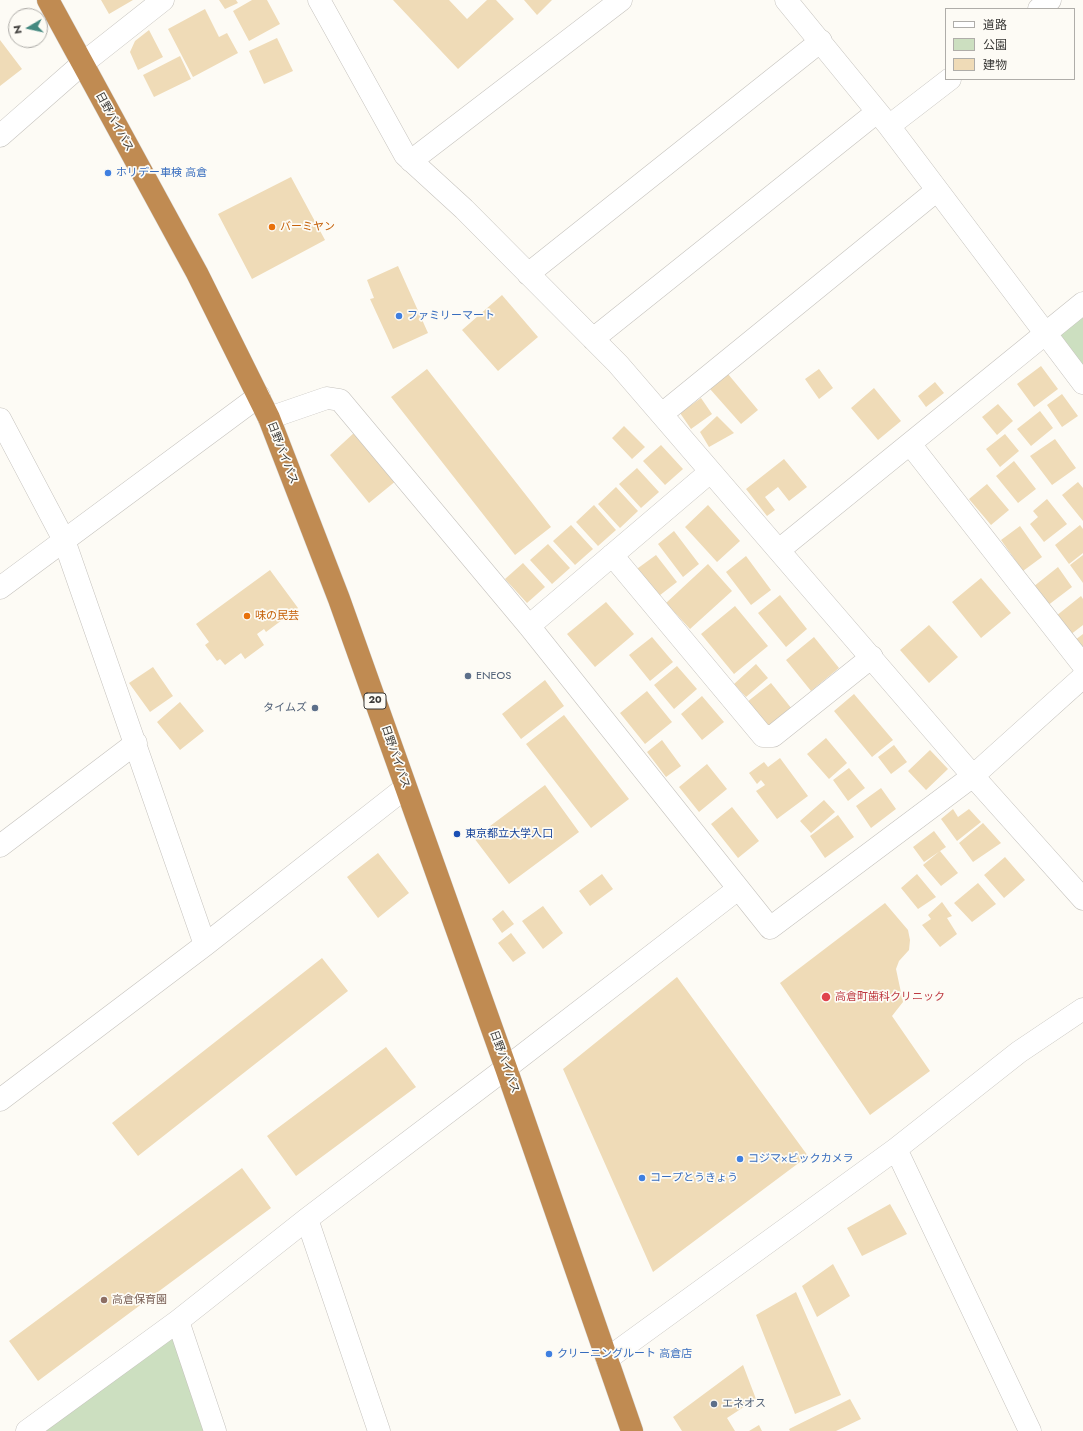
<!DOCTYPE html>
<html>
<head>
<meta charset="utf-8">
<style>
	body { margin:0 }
	#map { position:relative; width:1083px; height:1431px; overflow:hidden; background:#fdfbf5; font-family:Jost,"Noto Sans JP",sans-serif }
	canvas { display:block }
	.legend { position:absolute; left:945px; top:8px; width:130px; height:72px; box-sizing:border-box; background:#fdfbf5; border:1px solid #afada9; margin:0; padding:5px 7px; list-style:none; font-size:12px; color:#393836 }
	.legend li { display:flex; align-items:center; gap:8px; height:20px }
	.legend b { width:20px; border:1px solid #afada9 }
	.north { position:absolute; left:8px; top:8px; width:40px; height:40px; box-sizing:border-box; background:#fdfbf5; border:1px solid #afada9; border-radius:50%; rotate:261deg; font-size:11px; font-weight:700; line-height:16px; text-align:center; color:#393836 }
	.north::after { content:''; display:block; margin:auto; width:14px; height:18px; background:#448980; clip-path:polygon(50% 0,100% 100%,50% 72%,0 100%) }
</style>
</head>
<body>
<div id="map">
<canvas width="1083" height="1431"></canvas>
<ul class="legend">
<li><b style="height:5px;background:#fff"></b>道路</li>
<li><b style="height:11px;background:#ccdfc0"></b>公園</li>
<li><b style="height:11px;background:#efdbb7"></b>建物</li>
</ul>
<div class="north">N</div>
</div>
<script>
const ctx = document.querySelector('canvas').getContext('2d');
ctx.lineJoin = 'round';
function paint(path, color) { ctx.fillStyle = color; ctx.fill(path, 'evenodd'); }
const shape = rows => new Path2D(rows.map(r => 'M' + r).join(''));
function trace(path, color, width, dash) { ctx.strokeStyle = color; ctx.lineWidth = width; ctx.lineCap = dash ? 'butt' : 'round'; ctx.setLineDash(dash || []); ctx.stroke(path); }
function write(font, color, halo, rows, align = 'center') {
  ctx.font = font + ' Jost,"Noto Sans JP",sans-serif'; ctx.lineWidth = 3.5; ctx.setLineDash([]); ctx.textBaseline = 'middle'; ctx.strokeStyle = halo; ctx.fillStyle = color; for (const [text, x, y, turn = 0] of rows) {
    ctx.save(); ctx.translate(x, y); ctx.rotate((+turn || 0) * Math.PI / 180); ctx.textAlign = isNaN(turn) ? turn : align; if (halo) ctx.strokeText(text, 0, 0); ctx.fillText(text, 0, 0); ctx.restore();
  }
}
paint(shape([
	[1083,303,1083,383,1045,334],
	[178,1321,215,1431,27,1431]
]), '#ccdfc0');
paint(shape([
	[101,0,133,0,109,14],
	[219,0,236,0,238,3,225,9],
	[252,0,267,0,280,24,249,41,233,11],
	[393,0,449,0,467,19,487,0,496,0,514,19,458,69],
	[524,0,552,0,537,15],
	[205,9,219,37,227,33,238,53,193,77,168,29],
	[149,30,163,57,138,70,130,52,135,41],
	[277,38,293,71,264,84,249,51],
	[0,40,22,69,0,86],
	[180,56,191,79,154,97,143,75],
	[291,177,325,240,252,279,218,214],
	[398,266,428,333,393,349,370,299,374,298,367,280],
	[502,295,538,337,498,371,462,330],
	[1041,366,1058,389,1034,407,1017,384],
	[427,369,551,527,515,555,391,397],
	[819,369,833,388,819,399,805,379],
	[728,374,758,410,741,424,710,389],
	[935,382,944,393,926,407,918,396],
	[874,388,901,421,878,440,851,408],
	[1062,394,1078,416,1062,427,1047,405],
	[701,398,712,414,691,429,680,413],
	[998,404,1013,421,997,435,982,417],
	[1040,411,1053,428,1031,446,1017,429],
	[717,416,734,433,709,447,700,432],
	[624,426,645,447,632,459,612,438],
	[355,432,397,480,369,503,330,455],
	[1005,434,1019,451,1000,467,986,449],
	[1055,439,1076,468,1052,485,1030,456],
	[661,445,683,469,665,485,643,461],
	[784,459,807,487,789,501,778,487,765,497,775,510,767,516,746,489],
	[1014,461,1036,489,1018,503,996,476],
	[637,468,659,492,641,508,619,484],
	[1078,482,1083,488,1083,521,1062,495],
	[987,484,1009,510,991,525,969,499],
	[616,487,638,511,620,528,598,504],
	[1047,499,1067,524,1044,542,1030,524,1038,517,1033,511],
	[594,505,616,530,598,546,576,522],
	[708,505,740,541,717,562,685,527],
	[571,525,593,549,575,565,553,541],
	[1080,525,1083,529,1083,553,1069,564,1055,545],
	[1020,526,1042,557,1023,571,1001,540],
	[674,531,699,564,683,577,658,544],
	[548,544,570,568,552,584,530,560],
	[656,555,677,582,655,599,634,571],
	[1083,555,1083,583,1070,565],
	[746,556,771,590,751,605,726,572],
	[523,563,545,587,527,603,505,579],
	[708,564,732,591,690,629,666,603],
	[1058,567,1072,587,1047,606,1033,587],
	[270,570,298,608,266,632,264,629,257,634,264,645,245,659,241,653,225,665,220,659,217,661,205,645,209,642,196,624],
	[981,578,1011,613,981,638,952,602],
	[780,595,807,629,786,647,758,613],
	[1081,596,1083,599,1083,625,1070,635,1056,616],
	[606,602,634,634,595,667,567,634],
	[735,606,768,646,734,674,701,634],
	[929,625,958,657,929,683,900,650],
	[1083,634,1083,651,1075,640],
	[652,637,673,662,650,681,629,655],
	[814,637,839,668,811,691,786,660],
	[756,664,768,678,746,697,734,684],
	[677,666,697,689,674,709,654,685],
	[153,667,173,696,150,712,129,683],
	[545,680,564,706,521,739,502,714],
	[771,683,792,709,763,732,742,706],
	[647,691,672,722,645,744,620,713],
	[854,694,893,740,872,757,834,711],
	[702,696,724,722,702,740,681,714],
	[180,702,204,731,180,750,157,722],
	[564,715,629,799,591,828,526,744],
	[826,738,847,763,829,779,807,754],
	[662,740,681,766,666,777,647,752],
	[894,745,907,762,891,774,878,757],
	[930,750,948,769,926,790,908,771],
	[780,758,808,796,777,819,756,791,765,785,761,780,757,784,749,773,764,762,768,767],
	[707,764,727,789,699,812,679,787],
	[849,768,865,788,848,801,833,780],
	[545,785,579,832,509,884,474,838],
	[881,788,896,809,871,828,856,806],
	[824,800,835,812,811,833,800,821],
	[732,807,759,841,738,858,711,824],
	[953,809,958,817,969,809,981,822,957,841,941,819],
	[838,815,854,837,825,858,810,836],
	[983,823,1001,843,973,862,959,843],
	[934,831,946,847,924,862,913,847],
	[940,851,958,873,941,886,923,865],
	[378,853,409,893,378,918,347,877],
	[1005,857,1025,880,1004,898,984,875],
	[602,874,613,889,590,906,579,891],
	[917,874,936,897,918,909,901,888],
	[978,883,996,904,972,922,954,903],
	[942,902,952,916,947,918,957,934,940,947,922,925,931,919,928,915],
	[885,903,908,930,910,940,909,950,899,961,896,969,903,1002,892,1016,930,1071,870,1115,780,983],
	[543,906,563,933,543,949,522,921],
	[503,910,514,924,502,933,492,919],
	[511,933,526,953,513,962,498,943],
	[322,958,348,991,138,1156,112,1123],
	[677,977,808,1156,653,1272,563,1069],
	[386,1047,416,1087,296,1176,267,1136],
	[242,1168,271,1208,38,1381,9,1341],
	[890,1204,907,1234,862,1256,847,1228],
	[833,1264,850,1296,817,1317,802,1286],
	[796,1292,841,1395,795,1414,756,1315],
	[743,1365,756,1399,727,1418,735,1431,682,1431,673,1417],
	[850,1399,861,1419,836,1431,790,1431,789,1429],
	[759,1425,762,1431,749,1431]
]), '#efdbb7');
const minor = shape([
	[319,0,405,155,464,209,618,364,973,776,1083,899],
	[786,0,889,126,1083,383],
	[1039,9,1050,0],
	[889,126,950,79],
	[0,136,82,64,163,0],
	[411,161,621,0],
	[528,274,821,41],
	[593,339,877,112],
	[662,414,936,191],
	[269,418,327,398,340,400,529,626,770,928,973,776,1083,677],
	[0,419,64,540,205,945],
	[910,444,1083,665],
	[779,550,1083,303],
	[612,555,763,736,773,736,872,657],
	[0,588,259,396],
	[529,626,710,472],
	[0,846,136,743],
	[0,1100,205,945,405,788],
	[896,1149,1030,1431],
	[307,1219,379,1431],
	[178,1321,215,1431],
	[607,1359,896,1149,1019,1052,1083,1009],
	[27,1431,178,1321,307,1219,506,1068,738,889]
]);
const highway = shape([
	[48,0,197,273,269,418,339,599,506,1068,632,1431]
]);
trace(minor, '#c5c2bd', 23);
trace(highway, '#d7d7d7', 23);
trace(minor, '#fff', 22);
trace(highway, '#c08b52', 22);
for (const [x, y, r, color] of [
	[108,173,4,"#3f7fe0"],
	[272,227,4,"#e8710a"],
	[399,316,4,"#3f7fe0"],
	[247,616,4,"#e8710a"],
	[468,676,4,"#5c6f8a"],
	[315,708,4,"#5c6f8a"],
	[457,834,4,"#1a4fb4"],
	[826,997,5,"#e0444e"],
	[740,1159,4,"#3f7fe0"],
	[642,1178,4,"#3f7fe0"],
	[104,1300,4,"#8d6e63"],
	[549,1354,4,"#3f7fe0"],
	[714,1404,4,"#5c6f8a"]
]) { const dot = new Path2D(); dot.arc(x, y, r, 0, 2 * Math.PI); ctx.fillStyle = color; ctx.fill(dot); trace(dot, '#fdfbf5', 1.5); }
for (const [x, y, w] of [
	[375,701,22]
]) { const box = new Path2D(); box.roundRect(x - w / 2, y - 8, w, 16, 3); ctx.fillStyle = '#fdfbf5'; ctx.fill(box); trace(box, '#393836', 1); }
write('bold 10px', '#393836', null, [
	["20",375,701]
]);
write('11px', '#393836', '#fdfbf5', [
	["日野バイパス",114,122,61],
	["日野バイパス",282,453,69],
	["日野バイパス",395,757,71],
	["日野バイパス",504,1062,70]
]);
write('11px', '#366cbe', '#fdfbf5', [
	["ホリデー車検 高倉",116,173],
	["ファミリーマート",407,316],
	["コジマ×ビックカメラ",748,1159],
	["コープとうきょう",650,1178],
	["クリーニングルート 高倉店",557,1354]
], 'left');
write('11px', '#c56008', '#fdfbf5', [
	["バーミヤン",280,227],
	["味の民芸",255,616]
], 'left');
write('11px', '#4e5e75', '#fdfbf5', [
	["ENEOS",476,676],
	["タイムズ",307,708,"right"],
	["エネオス",722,1404]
], 'left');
write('11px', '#164399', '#fdfbf5', [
	["東京都立大学入口",465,834]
], 'left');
write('11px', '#be3a42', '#fdfbf5', [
	["高倉町歯科クリニック",835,997]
], 'left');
write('11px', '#785e54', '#fdfbf5', [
	["高倉保育園",112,1300]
], 'left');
</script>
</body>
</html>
